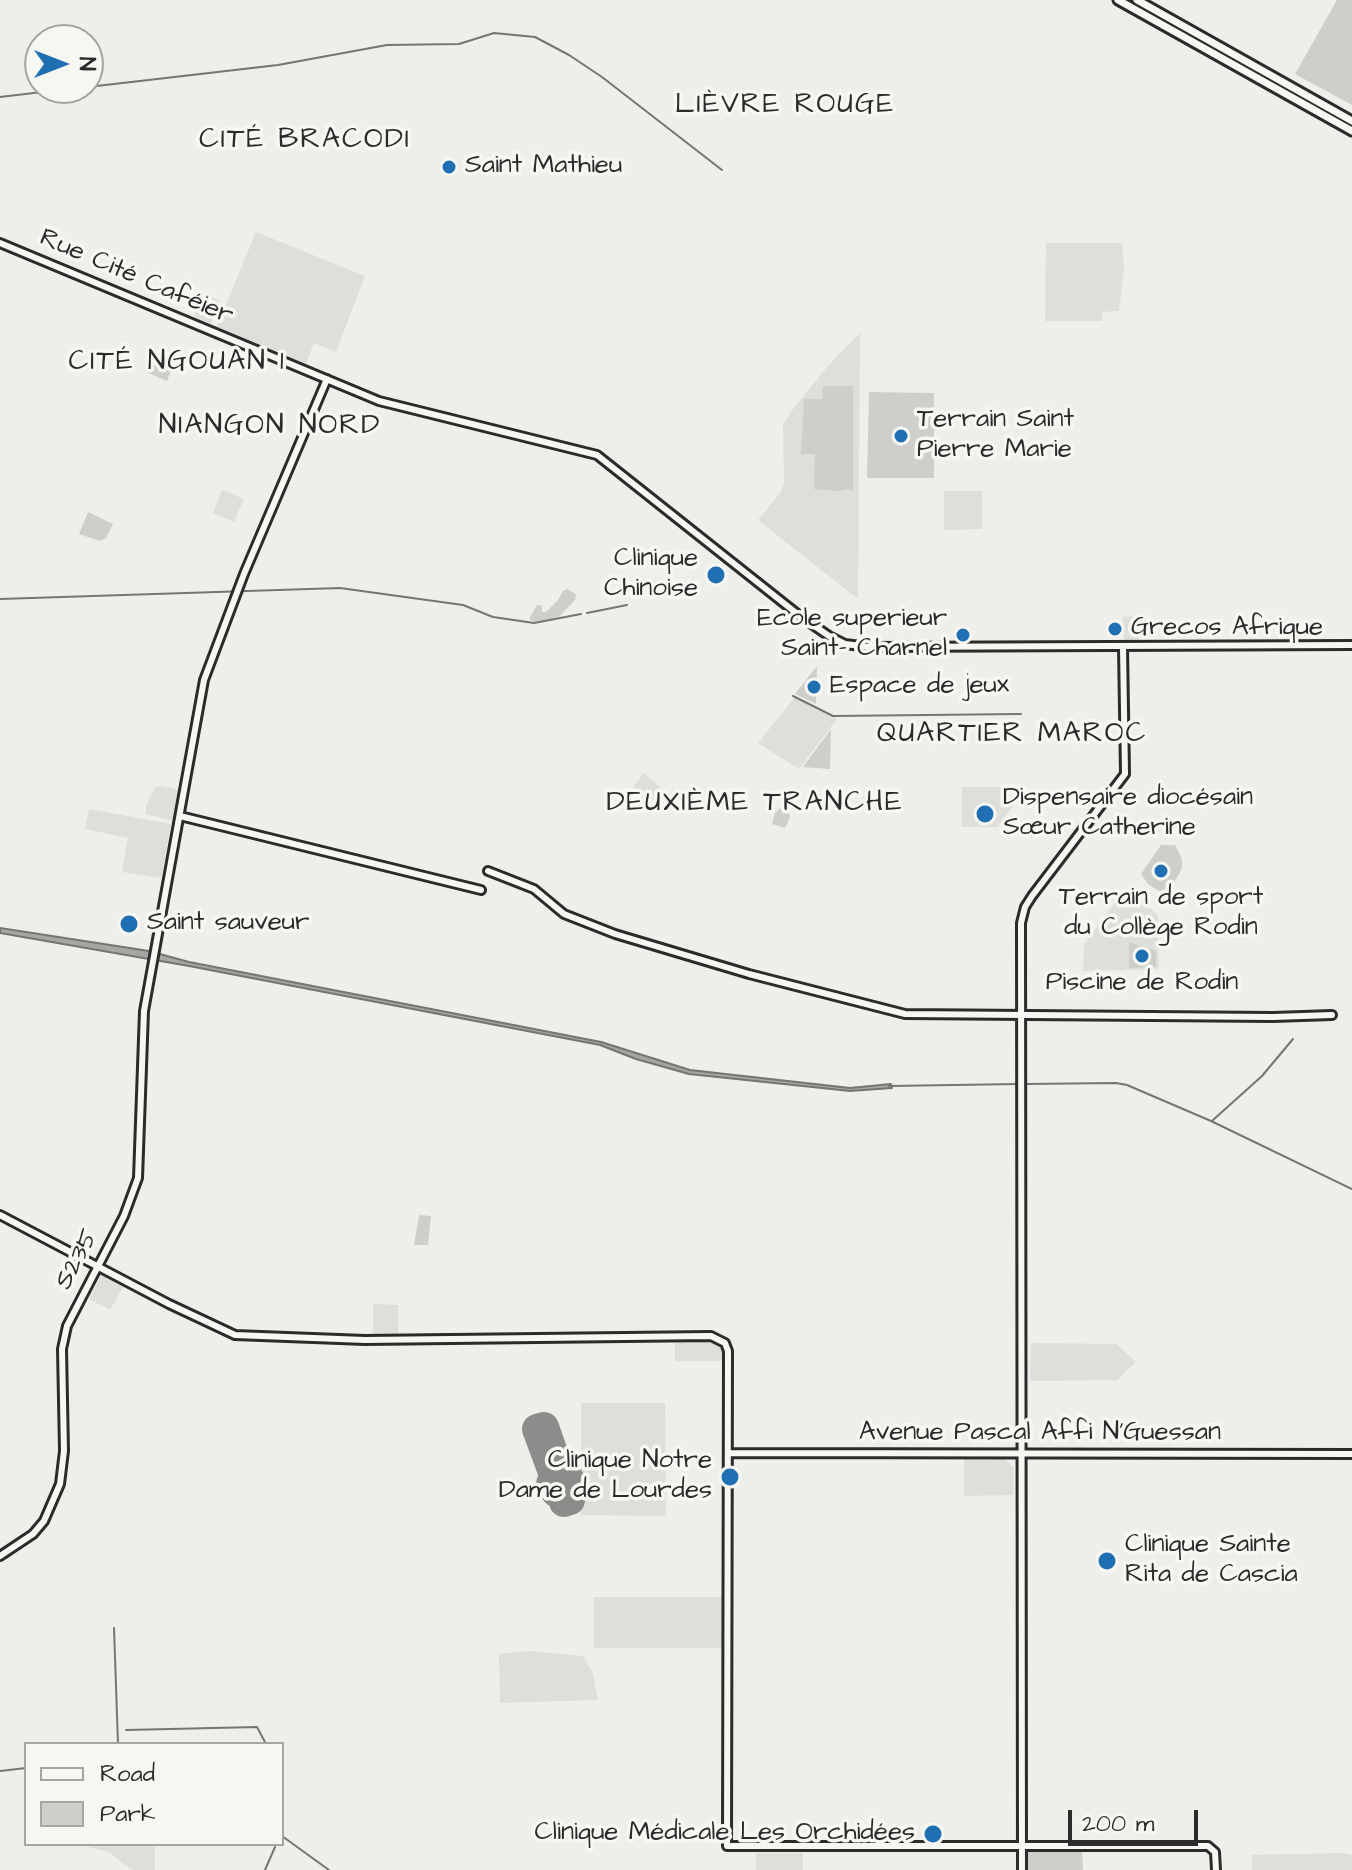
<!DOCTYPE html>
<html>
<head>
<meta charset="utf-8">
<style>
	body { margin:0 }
	#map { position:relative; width:1352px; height:1870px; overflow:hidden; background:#eeeeea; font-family:"Architects Daughter",sans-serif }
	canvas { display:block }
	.legend { position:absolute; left:24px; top:1742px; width:260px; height:104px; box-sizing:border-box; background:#f6f6f2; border:2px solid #a5a5a2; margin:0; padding:10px 14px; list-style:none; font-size:24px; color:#2b2b2b }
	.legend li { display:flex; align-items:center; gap:16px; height:40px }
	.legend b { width:40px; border:2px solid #a5a5a2 }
	.north { position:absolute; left:24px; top:24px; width:80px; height:80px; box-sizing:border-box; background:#f6f6f2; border:2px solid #a5a5a2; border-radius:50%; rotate:90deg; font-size:22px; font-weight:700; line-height:32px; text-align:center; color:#2b2b2b }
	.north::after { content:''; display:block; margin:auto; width:28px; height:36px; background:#1f6fb2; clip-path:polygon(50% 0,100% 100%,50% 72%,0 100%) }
	.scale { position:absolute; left:1068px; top:1810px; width:130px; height:36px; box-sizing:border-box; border:4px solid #2b2b2b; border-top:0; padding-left:10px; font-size:24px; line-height:28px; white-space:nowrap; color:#2b2b2b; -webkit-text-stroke:6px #f6f6f2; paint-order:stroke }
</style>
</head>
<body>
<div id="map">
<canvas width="1352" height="1870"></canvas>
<ul class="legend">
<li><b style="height:10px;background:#f6f6f2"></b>Road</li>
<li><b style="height:22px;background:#cececa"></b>Park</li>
</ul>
<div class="north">N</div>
<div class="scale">200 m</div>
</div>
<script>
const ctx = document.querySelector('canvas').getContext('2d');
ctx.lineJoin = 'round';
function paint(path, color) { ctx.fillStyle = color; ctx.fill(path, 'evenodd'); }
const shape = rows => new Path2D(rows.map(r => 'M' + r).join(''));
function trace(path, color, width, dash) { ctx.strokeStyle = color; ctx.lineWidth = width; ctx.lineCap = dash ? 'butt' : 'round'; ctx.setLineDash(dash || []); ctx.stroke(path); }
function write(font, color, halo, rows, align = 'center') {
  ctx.font = font + ' "Architects Daughter",sans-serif'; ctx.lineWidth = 7; ctx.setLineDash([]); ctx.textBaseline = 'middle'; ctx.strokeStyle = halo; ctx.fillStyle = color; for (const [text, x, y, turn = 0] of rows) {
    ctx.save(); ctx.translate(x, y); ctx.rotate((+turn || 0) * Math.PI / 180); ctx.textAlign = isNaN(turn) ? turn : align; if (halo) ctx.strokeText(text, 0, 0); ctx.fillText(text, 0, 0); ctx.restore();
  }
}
paint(shape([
	[256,232,365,276,336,352,314,343,306,364,215,331],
	[1046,243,1122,243,1124,269,1119,311,1102,312,1102,321,1045,321],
	[203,293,220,301,211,324,194,316],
	[860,333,858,599,758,520,781,492,784,483,783,425,793,409,827,367],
	[222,490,244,499,234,522,213,513],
	[944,491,982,491,982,529,944,530],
	[1138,616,1139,642,1124,642,1123,617],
	[795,697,837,719,799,769,758,743],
	[644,773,661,788,646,809,636,801,639,797,631,790],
	[161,786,180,790,175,821,146,814,146,806,151,795,155,787],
	[962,787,1001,787,1016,801,998,827,962,827],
	[89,809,171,824,161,878,122,872,128,838,85,829],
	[1126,888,1158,915,1159,969,1083,971,1084,944],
	[101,1275,123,1287,110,1310,89,1299],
	[373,1304,398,1305,398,1335,373,1335],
	[675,1341,710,1341,721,1345,724,1361,675,1361],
	[1031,1343,1116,1344,1136,1362,1117,1380,1030,1381],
	[581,1403,665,1403,666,1516,581,1515],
	[964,1459,1005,1459,1014,1468,1013,1495,964,1496],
	[594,1597,724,1597,724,1648,594,1648],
	[530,1651,583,1656,593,1673,598,1700,500,1703,499,1654],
	[86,1844,155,1844,155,1870,133,1870,108,1852,85,1846],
	[756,1853,803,1853,803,1870,756,1870],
	[1344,1853,1352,1855,1352,1870,1252,1870,1252,1855]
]), '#dededb');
paint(shape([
	[1337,0,1352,0,1352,105,1295,74],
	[154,354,174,363,167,381,146,372],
	[823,386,853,386,853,491,849,489,838,491,814,489,815,454,801,454,804,399,822,399],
	[869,392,934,393,934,478,867,478],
	[88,512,113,524,106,538,100,541,79,534],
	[567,589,576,594,575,600,559,617,535,622,529,619,537,605,542,606,542,612,546,612,558,600,563,591],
	[817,666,816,704,795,694],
	[831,729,830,769,803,767],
	[783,805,787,807,790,817,785,828,772,824,775,813],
	[1161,845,1175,845,1182,859,1182,868,1173,885,1167,892,1162,893,1148,884,1141,874],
	[1129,942,1156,951,1156,967,1129,968],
	[419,1215,431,1216,428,1245,414,1245],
	[1082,1851,1083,1870,1026,1870,1026,1852]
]), '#cececa');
const water = shape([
	[0,928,149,951,189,962,601,1042,690,1070,850,1088,891,1084,892,1088,850,1091,689,1074,636,1059,600,1045,189,966,0,933,0,928]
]);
paint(water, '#a6a6a3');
trace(water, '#757573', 2);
trace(shape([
	[88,87,278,65,387,45,459,44,494,33,535,37,569,55,602,77,722,170],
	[0,97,76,88],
	[0,599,340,588,463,605,493,617,534,623,581,614],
	[587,613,627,605],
	[793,696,833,716,1021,714],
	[1025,1084,1116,1083,1127,1085,1211,1121,1352,1189],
	[889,1086,1018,1084],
	[1213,1120,1262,1076,1293,1039],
	[114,1628,118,1744],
	[126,1730,257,1727,266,1744],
	[0,1771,26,1768],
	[282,1836,329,1870],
	[265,1870,275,1847]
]), '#757573', 2);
trace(shape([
	[544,1427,560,1473,570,1480,567,1490,570,1500,564,1502,561,1493,556,1492,551,1484,554,1475,537,1429,544,1427]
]), '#8c8c8a', 30);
const minor = shape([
	[0,243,379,401,597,455,800,616,829,636,845,644,869,647,1352,645],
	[180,816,481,890],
	[488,871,534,889,564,914,615,934,749,974,905,1014,1273,1017,1332,1015],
	[0,1215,169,1304,235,1335,365,1340,711,1336,725,1343,728,1351,727,1846,1208,1846,1215,1852,1216,1870],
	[728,1453,1352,1454],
	[0,1556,33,1534,44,1521,60,1484,64,1451,62,1349,67,1326,124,1216,138,1178,144,1011,204,680,244,574,327,379],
	[1022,1870,1021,923,1025,907,1032,896,1125,774,1123,647]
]);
const major = shape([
	[1118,0,1352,131],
	[1137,0,1352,121]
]);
trace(minor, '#2b2b2b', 12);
trace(major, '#2b2b2b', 13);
trace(minor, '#f6f6f2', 6);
trace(major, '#f6f6f2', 7);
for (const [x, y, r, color] of [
	[449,167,8,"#1f6fb2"],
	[901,436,8,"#1f6fb2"],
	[716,575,10,"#1f6fb2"],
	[1115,629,8,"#1f6fb2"],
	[963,635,8,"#1f6fb2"],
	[814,687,8,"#1f6fb2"],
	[985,814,10,"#1f6fb2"],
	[1161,871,8,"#1f6fb2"],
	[129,924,10,"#1f6fb2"],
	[1142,956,8,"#1f6fb2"],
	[730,1477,10,"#1f6fb2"],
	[1107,1561,10,"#1f6fb2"],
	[933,1834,10,"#1f6fb2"]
]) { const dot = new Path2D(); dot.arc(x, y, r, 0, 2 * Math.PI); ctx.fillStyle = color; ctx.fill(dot); trace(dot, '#f6f6f2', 3); }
write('26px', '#2b2b2b', '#f6f6f2', [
	["Saint Mathieu",465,167],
	["Terrain Saint",917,421],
	["Pierre Marie",917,451],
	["Clinique",698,560,"right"],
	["Chinoise",698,590,"right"],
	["Ecole superieur",947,620,"right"],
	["Saint- Charnel",947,650,"right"],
	["Grecos Afrique",1131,629],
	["Espace de jeux",830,687],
	["Dispensaire diocésain",1003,799],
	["Sœur Catherine",1003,829],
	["Terrain de sport",1161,899,"center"],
	["du Collège Rodin",1161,929,"center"],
	["Saint sauveur",147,924],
	["Piscine de Rodin",1142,984,"center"],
	["Clinique Notre",712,1462,"right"],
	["Dame de Lourdes",712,1492,"right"],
	["Clinique Sainte",1125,1546],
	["Rita de Cascia",1125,1576],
	["Clinique Médicale Les Orchidées",915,1834,"right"]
], 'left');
write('26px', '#2b2b2b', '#f6f6f2', [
	["Rue Cité Caféier",136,278,23],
	["S235",78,1260,-62],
	["Avenue Pascal Affi N'Guessan",1040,1434]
]);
ctx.letterSpacing = '2px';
write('28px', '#2b2b2b', '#f6f6f2', [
	["LIÈVRE ROUGE",785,106],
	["CITÉ BRACODI",305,141],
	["CITÉ NGOUAN 1",177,363],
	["NIANGON NORD",270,427],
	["QUARTIER MAROC",1012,735],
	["DEUXIÈME TRANCHE",755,804]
]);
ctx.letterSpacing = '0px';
</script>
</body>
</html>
